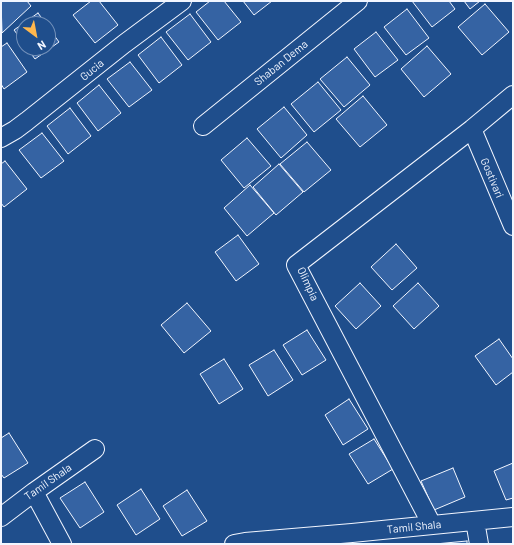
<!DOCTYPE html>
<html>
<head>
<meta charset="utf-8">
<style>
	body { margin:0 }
	#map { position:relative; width:514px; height:545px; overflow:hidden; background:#1f4e8c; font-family:Barlow,sans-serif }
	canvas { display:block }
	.frame { position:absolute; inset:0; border:2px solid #f2f6ff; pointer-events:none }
	.north { position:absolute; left:16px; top:16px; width:40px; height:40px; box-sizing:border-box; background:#1f4e8c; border:1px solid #7391ba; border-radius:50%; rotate:148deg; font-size:11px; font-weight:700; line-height:16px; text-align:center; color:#f2f6ff }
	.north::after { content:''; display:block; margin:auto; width:14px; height:18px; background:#ffb74d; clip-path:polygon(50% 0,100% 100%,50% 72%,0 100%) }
</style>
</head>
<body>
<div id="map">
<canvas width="514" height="545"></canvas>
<div class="frame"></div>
<div class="north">N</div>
</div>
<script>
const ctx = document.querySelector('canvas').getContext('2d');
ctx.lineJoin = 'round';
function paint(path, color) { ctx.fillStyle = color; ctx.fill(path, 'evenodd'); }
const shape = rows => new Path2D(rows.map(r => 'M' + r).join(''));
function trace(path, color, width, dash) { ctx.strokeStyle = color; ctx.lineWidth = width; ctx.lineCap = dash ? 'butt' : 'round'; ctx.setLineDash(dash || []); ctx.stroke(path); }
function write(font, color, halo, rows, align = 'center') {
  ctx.font = font + ' Barlow,sans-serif'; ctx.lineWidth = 3; ctx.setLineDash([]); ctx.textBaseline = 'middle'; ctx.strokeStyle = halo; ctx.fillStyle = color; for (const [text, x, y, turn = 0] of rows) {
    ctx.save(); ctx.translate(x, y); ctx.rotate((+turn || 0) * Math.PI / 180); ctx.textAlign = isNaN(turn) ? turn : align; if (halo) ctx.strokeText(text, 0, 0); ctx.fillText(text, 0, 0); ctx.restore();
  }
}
const building = shape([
	[1,1,27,1,31,6,2,33,1,1],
	[91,1,99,1,118,25,95,43,73,15,91,1],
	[210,1,224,1,241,22,218,40,196,12,210,1],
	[243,1,272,1,254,15,243,1],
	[412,1,449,1,455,9,432,27,412,1],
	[464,1,480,1,470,9,464,1],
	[485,4,509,32,482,55,458,27,485,4],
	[407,9,429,38,406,55,384,27,407,9],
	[38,13,46,24,24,24,24,43,14,30,38,13],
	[190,14,211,42,188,60,166,32,190,14],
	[48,27,59,42,35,59,27,48,48,48,48,27],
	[376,32,398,60,375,77,354,49,376,32],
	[161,37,182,65,159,83,138,55,161,37],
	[7,43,27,72,4,89,1,84,1,47,7,43],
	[427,46,451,74,424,97,401,69,427,46],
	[347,57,370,85,344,107,320,79,347,57],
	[130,62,152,90,129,107,107,79,130,62],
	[318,82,341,110,314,132,291,104,318,82],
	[99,85,121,113,98,131,77,103,99,85],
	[363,96,387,125,360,147,336,119,363,96],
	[284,107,307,135,281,158,257,129,284,107],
	[70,108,91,136,68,154,47,126,70,108],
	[42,133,64,161,41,178,19,150,42,133],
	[247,138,271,166,244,188,221,160,247,138],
	[307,142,331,170,304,192,280,164,307,142],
	[5,161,27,189,4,207,1,203,1,164,5,161],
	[279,164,303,192,276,215,253,187,279,164],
	[250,185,274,213,247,236,224,208,250,185],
	[238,235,259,264,236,281,215,252,238,235],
	[396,244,417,268,392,290,371,267,396,244],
	[360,283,381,306,356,329,335,306,360,283],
	[418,283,439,306,414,329,393,306,418,283],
	[187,303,211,331,184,353,161,325,187,303],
	[307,330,326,360,302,375,283,345,307,330],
	[499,339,513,359,513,372,496,385,475,356,499,339],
	[274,350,293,380,268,396,249,365,274,350],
	[224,359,243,389,219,404,200,374,224,359],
	[349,399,368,429,343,445,325,415,349,399],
	[9,433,28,463,4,478,1,474,1,438,9,433],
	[374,439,393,469,368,484,349,454,374,439],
	[513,463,513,498,506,500,494,471,513,463],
	[453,468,465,497,434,510,421,481,453,468],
	[85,482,104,512,80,528,60,498,85,482],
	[141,489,160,519,136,535,117,505,141,489],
	[187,490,207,521,182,536,163,506,187,490],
	[467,541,467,544,435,544,467,541]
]);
paint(building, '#3563a3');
trace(building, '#f2f6ff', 1);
const street = shape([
	[203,126,358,1],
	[472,129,513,226],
	[1,138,15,130,27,121,124,44,182,1],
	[34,492,62,544],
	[1,517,34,492,95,449],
	[475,521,479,544],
	[432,525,296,265,472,129,513,95],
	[234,544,245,542,352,533,513,517]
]);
trace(street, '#f2f6ff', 20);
trace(street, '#1f4e8c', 18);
write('11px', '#f2f6ff', '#1f4e8c', [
	["Shaban Dema",281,63,-39],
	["Gucia",92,70,-39],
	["Gostivari",492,178,67],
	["Olimpia",308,284,65],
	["Tamil Shala",48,482,-35],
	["Tamil Shala",414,527,-6]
]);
</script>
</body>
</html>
